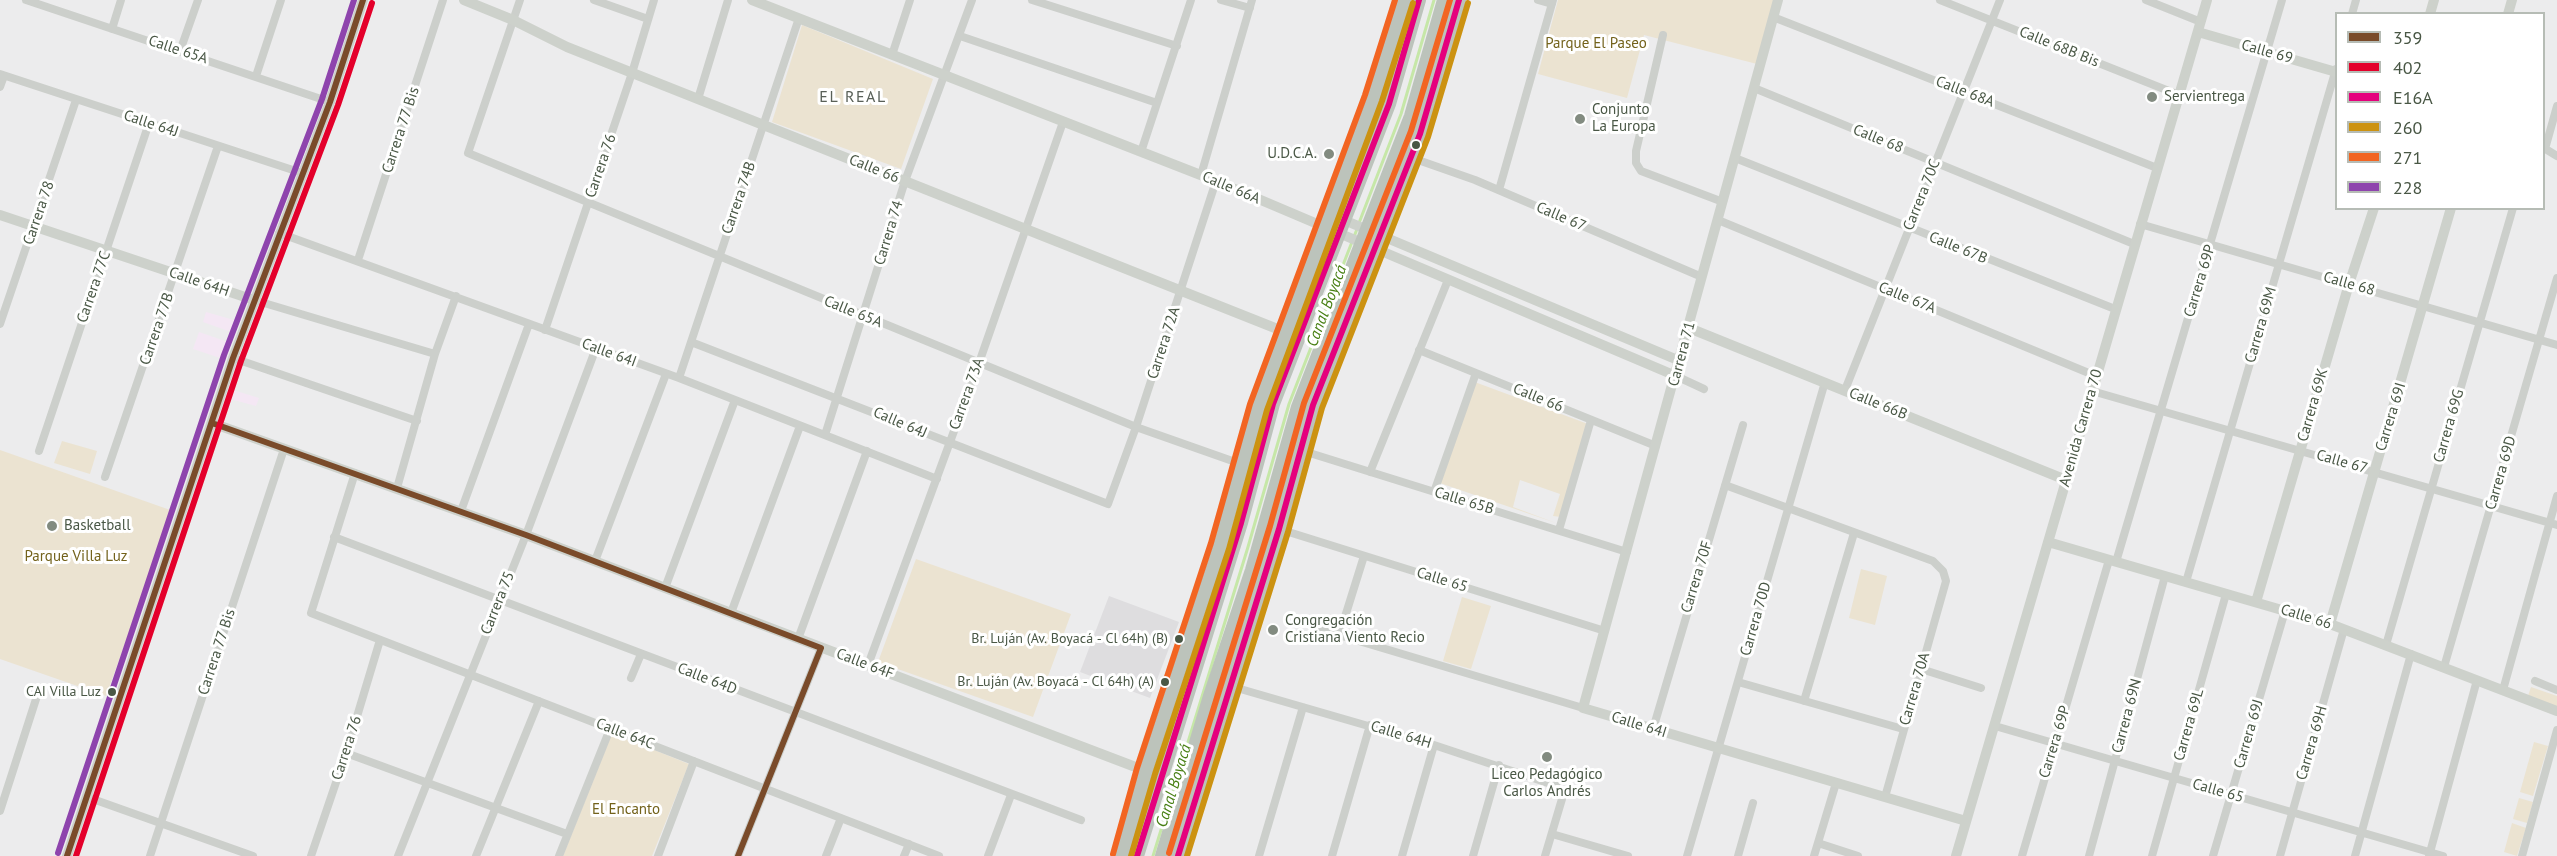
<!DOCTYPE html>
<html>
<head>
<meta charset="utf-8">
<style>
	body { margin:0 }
	#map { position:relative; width:2557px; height:856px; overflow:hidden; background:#ececed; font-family:"PT Sans",sans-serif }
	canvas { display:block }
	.legend { position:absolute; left:2335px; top:12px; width:210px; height:198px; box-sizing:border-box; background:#fff; border:2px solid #b6bcb5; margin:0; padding:8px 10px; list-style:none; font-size:18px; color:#495745 }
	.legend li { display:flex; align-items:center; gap:12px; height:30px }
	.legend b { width:30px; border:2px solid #b6bcb5 }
</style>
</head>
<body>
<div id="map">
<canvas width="2557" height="856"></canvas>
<ul class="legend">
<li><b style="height:8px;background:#7a4b2a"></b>359</li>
<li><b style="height:8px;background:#e4002b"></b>402</li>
<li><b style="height:8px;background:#e5007d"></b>E16A</li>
<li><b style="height:8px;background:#cc9211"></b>260</li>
<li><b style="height:8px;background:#f26522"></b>271</li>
<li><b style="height:8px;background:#8e44ad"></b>228</li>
</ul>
</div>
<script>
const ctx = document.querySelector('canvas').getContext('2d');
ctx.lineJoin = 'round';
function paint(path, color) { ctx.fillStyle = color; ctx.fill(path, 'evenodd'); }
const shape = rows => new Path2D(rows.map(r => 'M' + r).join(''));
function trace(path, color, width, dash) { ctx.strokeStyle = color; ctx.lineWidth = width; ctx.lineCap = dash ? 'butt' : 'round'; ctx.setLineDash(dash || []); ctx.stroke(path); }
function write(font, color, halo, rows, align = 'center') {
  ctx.font = font + ' "PT Sans",sans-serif'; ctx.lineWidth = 6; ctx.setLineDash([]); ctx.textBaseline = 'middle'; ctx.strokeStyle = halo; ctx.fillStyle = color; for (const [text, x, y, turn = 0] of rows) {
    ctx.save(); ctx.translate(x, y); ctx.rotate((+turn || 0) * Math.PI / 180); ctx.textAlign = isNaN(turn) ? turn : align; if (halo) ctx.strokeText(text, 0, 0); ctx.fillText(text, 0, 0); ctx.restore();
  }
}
paint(shape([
	[206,312,234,320,231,332,203,322],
	[199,332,228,342,223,359,193,349],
	[233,390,259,398,256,406,230,399]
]), '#f4e7f4');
paint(shape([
	[1109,596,1179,622,1150,698,1080,672]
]), '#dedddf');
paint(shape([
	[1558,0,1774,0,1757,64,1644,35,1627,98,1538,74],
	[802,25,933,79,901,169,772,122],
	[1472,381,1588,424,1561,517,1553,516,1560,494,1520,480,1513,507,1556,523,1434,481],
	[62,441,97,451,90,474,54,463],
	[0,450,173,511,106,696,0,659],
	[916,559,1071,614,1033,717,878,662],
	[1861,569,1887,576,1875,625,1849,618],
	[1462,597,1491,606,1471,669,1443,661],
	[2531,687,2557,696,2557,707,2528,696],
	[612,733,689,764,652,856,563,856],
	[2534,742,2548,746,2533,796,2520,792],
	[2519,798,2533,802,2527,823,2513,819],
	[2512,823,2526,828,2517,856,2504,852]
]), '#ebe3d1');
trace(shape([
	[1359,223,1401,114,1434,0],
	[1153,856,1248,547,1289,404,1357,229]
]), '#c6e7a8', 3);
trace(shape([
	[26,0,330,102],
	[520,0,468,153,1136,427,1241,464],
	[594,0,648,19],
	[1032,0,1177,46],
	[1221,0,1250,8],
	[1538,0,1552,4],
	[1940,0,2179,95],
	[2146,0,2201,22],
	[2352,14,2356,0],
	[1773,17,2157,168],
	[112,29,121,0],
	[1663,35,1636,151,1636,163,1641,171,1723,202],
	[960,36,1157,103],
	[180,51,198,0],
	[892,55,910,0],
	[0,74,302,173],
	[256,76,281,0],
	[0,87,4,76],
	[1754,88,2134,244],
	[698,99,728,0],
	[2544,148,2557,156],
	[2545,149,2557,106],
	[1141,152,1191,0],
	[1735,158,2115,309],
	[1418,160,1475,180,1702,277],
	[1201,175,1252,0],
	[1499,190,1553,0],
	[1718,220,2096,376],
	[2140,224,2557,345],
	[279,233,679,378,937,479],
	[358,260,443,0],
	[254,300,435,354],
	[0,324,76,100],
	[545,330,632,73,654,0],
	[691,342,1108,504,1136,427,1216,181],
	[1419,350,1656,446],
	[233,358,417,421],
	[1676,376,1704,389],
	[679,378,799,18],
	[1845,390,2000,0],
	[2092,391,2557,525],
	[825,435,905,181,972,0],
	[1300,450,1627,552],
	[39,451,149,123],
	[1370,472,1448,280],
	[355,473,311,613,939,856],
	[105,477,218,146],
	[1725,485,1933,561,1943,571,1946,581,1885,797],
	[397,488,435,354,456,296],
	[1434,492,1476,373],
	[461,511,529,324],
	[1279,529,1605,631],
	[1559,530,1591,420],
	[334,537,1081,820],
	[595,561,666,374],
	[2116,562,2282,0],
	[2186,582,2336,69],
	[665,588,735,400],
	[731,613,800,426],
	[1312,627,1583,708],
	[1339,636,1364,556],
	[798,639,867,451],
	[2386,645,2513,208],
	[868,665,979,363,1063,122],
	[2444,667,2557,278],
	[1921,669,1981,688],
	[631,678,641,654],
	[2535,681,2557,690],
	[1738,682,1903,729],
	[1230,686,1434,745,1557,786,1562,799,1545,856],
	[2503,690,2557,496],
	[1804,701,1854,533],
	[1995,726,2443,856],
	[1653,729,1743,425],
	[346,753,567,834],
	[87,797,253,856],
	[0,811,37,696],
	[1552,834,1628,856],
	[1818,843,1858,856],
	[150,856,284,449],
	[311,856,346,753,380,640],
	[398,856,526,535,596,348],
	[476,856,539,701],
	[559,856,610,729],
	[658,856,694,761],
	[738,856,821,648],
	[826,856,841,818],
	[904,856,909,844],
	[988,856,1011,795],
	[1259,856,1303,707],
	[1332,856,1370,725],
	[1402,856,1434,745],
	[1473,856,1499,765],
	[1687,856,1825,382],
	[1738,856,1753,803],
	[1814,856,1836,783],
	[2022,856,2109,560],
	[2089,856,2165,576],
	[2152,856,2226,594],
	[2213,856,2285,611],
	[2280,856,2344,629],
	[2355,856,2411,654],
	[2429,856,2477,680],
	[2522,856,2557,730]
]), '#cccfcb', 8);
trace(shape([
	[464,0,513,20,567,47,1285,332],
	[752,0,1216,181,1676,376],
	[1778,0,1583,708,1966,821],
	[2430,14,2434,0],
	[2508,14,2512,0],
	[2198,32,2336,72],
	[0,215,254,300],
	[1332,215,1680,361],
	[1689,328,2066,480],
	[212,423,526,535,1146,771],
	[2048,542,2330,624,2557,711],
	[2256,602,2349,284,2374,208],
	[2330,624,2451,208],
	[67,856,233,358,330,102,363,0],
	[1956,856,2207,0]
]), '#cdd1cb', 10);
trace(shape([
	[1122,856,1146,771,1220,546,1258,407,1374,98,1404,0],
	[1137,856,1241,523,1273,404,1389,104,1419,0],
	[1162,856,1210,696,1252,570,1298,407,1411,116,1444,0],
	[1178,856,1279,529,1313,405,1420,134,1459,0]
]), '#bcc3bb', 14);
trace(shape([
	[212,423,526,535,821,648,738,856],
	[67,856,233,358,330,102,363,0]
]), '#7a4b2a', 6);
trace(shape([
	[76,856,241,361,338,105,372,3]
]), '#e4002b', 6);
trace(shape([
	[1137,856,1241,523,1273,404,1389,104,1419,0],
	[1178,856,1279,529,1313,405,1420,134,1459,0]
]), '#e5007d', 6);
trace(shape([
	[1131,856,1155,774,1229,549,1267,410,1382,101,1413,3],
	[1187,856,1288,532,1322,408,1428,137,1468,3]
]), '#cc9211', 6);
trace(shape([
	[1169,853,1270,526,1304,403,1411,131,1450,0],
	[1113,854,1137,768,1211,543,1250,404,1365,95,1395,0]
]), '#f26522', 6);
trace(shape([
	[58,853,224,355,322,99,354,0]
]), '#8e44ad', 6);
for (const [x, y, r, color] of [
	[2152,97,6,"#828b80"],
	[1580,119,6,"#828b80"],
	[1416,145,5,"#495745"],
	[1329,154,6,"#828b80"],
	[52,526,6,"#828b80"],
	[1273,630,6,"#828b80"],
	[1179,639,5,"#495745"],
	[1165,682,5,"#495745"],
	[112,692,5,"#495745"],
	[1547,757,6,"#828b80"]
]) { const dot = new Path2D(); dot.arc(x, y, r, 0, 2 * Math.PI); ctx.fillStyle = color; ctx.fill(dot); trace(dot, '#fff', 2); }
write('14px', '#495745', '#fff', [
	["Br. Luján (Av. Boyacá - Cl 64h) (B)",1168,639],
	["Br. Luján (Av. Boyacá - Cl 64h) (A)",1154,682],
	["CAI Villa Luz",101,692]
], 'right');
write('15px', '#73621b', '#fff', [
	["Parque El Paseo",1596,44],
	["Parque Villa Luz",76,557],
	["El Encanto",626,810]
]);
write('15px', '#495745', '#fff', [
	["Calle 68B Bis",2059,47,22],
	["Calle 65A",178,50,18],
	["Calle 69",2267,52,16],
	["Calle 68A",1965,92,21],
	["Calle 64J",151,124,18],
	["Carrera 77 Bis",401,130,-72],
	["Calle 68",1878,139,22],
	["Carrera 76",601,166,-71],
	["Calle 66",874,169,22],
	["Calle 66A",1231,188,23],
	["Carrera 70C",1922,195,-68],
	["Carrera 74B",739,198,-71],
	["Carrera 78",39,213,-71],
	["Calle 67",1561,217,23],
	["Carrera 74",889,233,-73],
	["Calle 67B",1958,248,22],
	["Carrera 69P",2200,281,-73],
	["Calle 64H",199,282,19],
	["Calle 68",2349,284,16],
	["Carrera 77C",94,287,-71],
	["Calle 67A",1907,298,22],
	["Calle 65A",853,312,22],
	["Carrera 69M",2261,325,-74],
	["Carrera 77B",157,329,-71],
	["Carrera 72A",1164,343,-72],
	["Calle 64I",609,353,20],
	["Carrera 71",1682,354,-75],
	["Carrera 73A",967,394,-70],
	["Calle 66",1538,398,22],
	["Calle 66B",1878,404,22],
	["Carrera 69K",2313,405,-74],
	["Carrera 69I",2391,417,-73],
	["Calle 64J",900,423,23],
	["Carrera 69G",2449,426,-74],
	["Avenida Carrera 70",2081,428,-74],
	["Calle 67",2342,462,16],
	["Carrera 69D",2501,473,-74],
	["Calle 65B",1464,501,17],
	["Carrera 70F",1697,577,-73],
	["Calle 65",1442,580,17],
	["Carrera 75",498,603,-68],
	["Calle 66",2306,617,17],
	["Carrera 70D",1756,619,-74],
	["Carrera 77 Bis",217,652,-72],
	["Calle 64F",865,664,21],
	["Calle 64D",707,679,21],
	["Carrera 70A",1915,689,-74],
	["Carrera 69N",2127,716,-75],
	["Calle 64I",1639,725,17],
	["Carrera 69L",2189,725,-74],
	["Calle 64C",625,734,21],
	["Carrera 69J",2249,734,-74],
	["Calle 64H",1401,735,17],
	["Carrera 69P",2055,742,-73],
	["Carrera 69H",2312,743,-74],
	["Carrera 76",347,748,-72],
	["Calle 65",2218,791,16]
]);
write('15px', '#495745', '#fff', [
	["Servientrega",2164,97],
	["Conjunto",1592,110],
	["La Europa",1592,127],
	["U.D.C.A.",1317,154,"right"],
	["Basketball",64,526],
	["Congregación",1285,621],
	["Cristiana Viento Recio",1285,638],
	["Liceo Pedagógico",1547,775,"center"],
	["Carlos Andrés",1547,792,"center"]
], 'left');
ctx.letterSpacing = '1.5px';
write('16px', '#596058', '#fff', [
	["EL REAL",853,97]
]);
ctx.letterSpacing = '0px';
write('italic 16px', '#477f13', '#fff', [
	["Canal Boyacá",1327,306,-69],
	["Canal Boyacá",1174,786,-73]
]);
</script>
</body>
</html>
